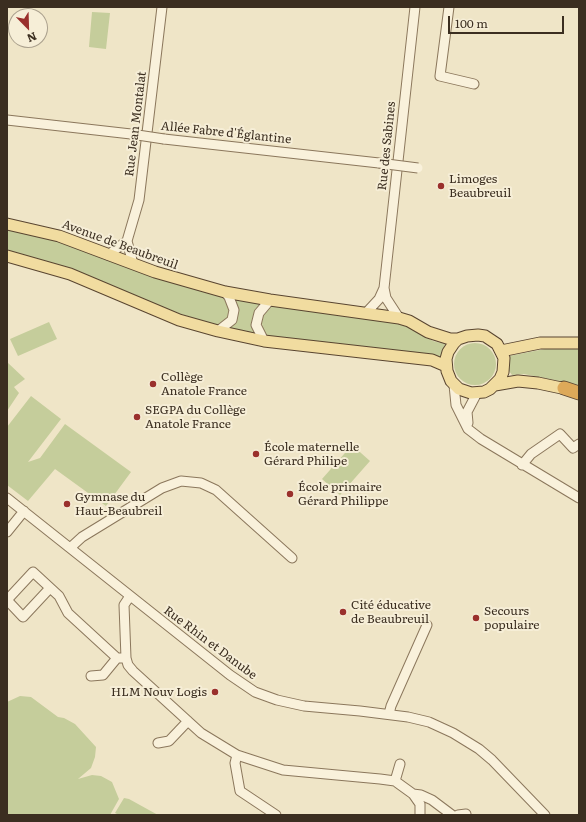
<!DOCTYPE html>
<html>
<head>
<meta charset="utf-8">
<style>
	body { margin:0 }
	#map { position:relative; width:586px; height:822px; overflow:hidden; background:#efe5c7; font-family:Literata,serif }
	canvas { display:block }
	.frame { position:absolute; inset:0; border:8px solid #3b2e20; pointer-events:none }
	.north { position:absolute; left:8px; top:8px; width:40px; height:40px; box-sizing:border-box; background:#f6eed7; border:1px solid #aba18e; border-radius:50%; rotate:157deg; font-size:11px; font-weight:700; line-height:16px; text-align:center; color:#3b2e20 }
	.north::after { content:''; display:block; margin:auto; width:14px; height:18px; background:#9a302c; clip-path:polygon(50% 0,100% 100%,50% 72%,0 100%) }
	.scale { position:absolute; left:448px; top:16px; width:116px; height:18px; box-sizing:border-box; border:2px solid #3b2e20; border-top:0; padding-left:5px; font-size:12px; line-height:14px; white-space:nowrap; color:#3b2e20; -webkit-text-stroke:3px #f6eed7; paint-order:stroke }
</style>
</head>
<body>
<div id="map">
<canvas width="586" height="822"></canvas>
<div class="frame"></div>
<div class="north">N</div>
<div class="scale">100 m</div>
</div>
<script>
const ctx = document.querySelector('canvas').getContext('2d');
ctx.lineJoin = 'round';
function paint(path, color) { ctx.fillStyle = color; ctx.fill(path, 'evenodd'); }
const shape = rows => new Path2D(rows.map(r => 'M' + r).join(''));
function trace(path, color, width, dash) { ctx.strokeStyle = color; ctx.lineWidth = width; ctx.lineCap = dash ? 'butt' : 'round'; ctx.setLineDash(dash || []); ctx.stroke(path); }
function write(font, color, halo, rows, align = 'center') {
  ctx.font = font + ' Literata,serif'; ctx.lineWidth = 4; ctx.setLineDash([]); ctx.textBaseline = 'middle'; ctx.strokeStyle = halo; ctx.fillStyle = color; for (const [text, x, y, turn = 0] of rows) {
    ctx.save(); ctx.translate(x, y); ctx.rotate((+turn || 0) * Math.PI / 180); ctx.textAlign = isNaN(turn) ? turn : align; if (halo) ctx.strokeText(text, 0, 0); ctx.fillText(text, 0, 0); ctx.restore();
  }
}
paint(shape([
	[92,12,110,13,106,49,89,47],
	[7,229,49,238,146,274,224,298,231,309,227,319,219,325,211,324,151,304,70,268,7,250],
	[233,297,262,304,257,336,226,328],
	[278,306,404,324,433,341,445,344,441,357,268,336,263,330,261,317,270,307],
	[49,322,57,339,18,356,10,339],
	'454 364a21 21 0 1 1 42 0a21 21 0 1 1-42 0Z',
	[555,347,579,347,579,385,524,374,512,375,509,371,509,356],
	[7,362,25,379,14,387,19,393,7,411],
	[31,396,61,419,28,462,40,458,65,424,131,472,106,506,55,469,28,501,7,485,7,427],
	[352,445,370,461,340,495,322,479],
	[20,696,31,697,58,717,64,718,75,724,96,747,95,757,91,768,78,779,92,775,101,776,112,782,119,799,110,815,7,815,7,702],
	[124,798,129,799,158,815,119,815,115,813]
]), '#c5cd9b');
const minor = shape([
	[449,7,440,76,474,84],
	[7,120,131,134],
	[164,139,379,163],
	[108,255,127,241],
	[133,264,127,241,139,200,162,7],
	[366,313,379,299,384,288],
	[399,318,386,298,384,288,415,7],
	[218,331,232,320,234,310,229,297,225,292],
	[264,341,256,325,259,313,270,300],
	[454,385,456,405,468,429,481,439,579,498],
	[468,423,467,412,477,393],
	[522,465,531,454,560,434,573,448,579,444],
	[7,498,230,675,255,692,277,700,304,706,360,711,408,717,429,722,453,733,479,749,492,760,545,815],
	[7,532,24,511],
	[70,548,82,537,162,488,181,481,201,483,216,490,292,558],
	[130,596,124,605,126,658,128,665,133,671,201,733,237,755,283,770,380,779,395,781,413,794,421,795,432,800,452,815],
	[7,600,33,572,59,596,68,613,117,658],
	[7,600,23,617,50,588],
	[91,676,103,675,117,658,123,658],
	[389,714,391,706,427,625],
	[158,743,169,741,188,721],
	[237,755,235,763,240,791,276,815],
	[395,781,400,764],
	[413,794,420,804,420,815],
	[458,815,466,814]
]);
const major = shape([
	[7,224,59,236,155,272,225,292,270,300,399,318,409,321,428,332,450,339,458,339,467,336,478,335,485,336,497,344,504,358,503,372,500,379,490,389,484,392,471,393,459,389,451,381,447,371,446,359,448,352,454,343,458,339],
	[7,256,70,274,179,320,218,331,264,341,432,360,446,366],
	[501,351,540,343,579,343],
	[495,385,518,381,538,383,571,390]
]);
const highway = shape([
	[564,388,579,393]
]);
trace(minor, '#8b775c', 11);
trace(major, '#594530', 13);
trace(highway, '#594530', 15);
trace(minor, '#f9f1db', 9);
trace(major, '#f1dca0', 11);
trace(highway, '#dda959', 13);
const minorBridge = shape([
	[131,134,164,139],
	[379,163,418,168]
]);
trace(minorBridge, '#8b775c', 11, []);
trace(minorBridge, '#f9f1db', 9);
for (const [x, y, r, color] of [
	[441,186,4,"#9a302c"],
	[153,384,4,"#9a302c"],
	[137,417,4,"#9a302c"],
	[256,454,4,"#9a302c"],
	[290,494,4,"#9a302c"],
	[67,504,4,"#9a302c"],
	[343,612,4,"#9a302c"],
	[476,618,4,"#9a302c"],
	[215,692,4,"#9a302c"]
]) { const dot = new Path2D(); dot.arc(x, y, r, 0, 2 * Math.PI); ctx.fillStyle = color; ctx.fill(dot); trace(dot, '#f6eed7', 1.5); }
write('12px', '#3b2e20', '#f6eed7', [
	["Rue Jean Montalat",136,124,-83],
	["Allée Fabre d'Églantine",226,133,6],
	["Rue des Sabines",387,146,-84],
	["Avenue de Beaubreuil",120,245,20],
	["Rue Rhin et Danube",210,643,37]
]);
write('12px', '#3b2e20', '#f6eed7', [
	["Limoges",449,179],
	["Beaubreuil",449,193],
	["Collège",161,377],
	["Anatole France",161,391],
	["SEGPA du Collège",145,410],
	["Anatole France",145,424],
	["École maternelle",264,447],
	["Gérard Philipe",264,461],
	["École primaire",298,487],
	["Gérard Philippe",298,501],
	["Gymnase du",75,497],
	["Haut-Beaubreil",75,511],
	["Cité éducative",351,605],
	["de Beaubreuil",351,619],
	["Secours",484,611],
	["populaire",484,625],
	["HLM Nouv Logis",207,692,"right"]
], 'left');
</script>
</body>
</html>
